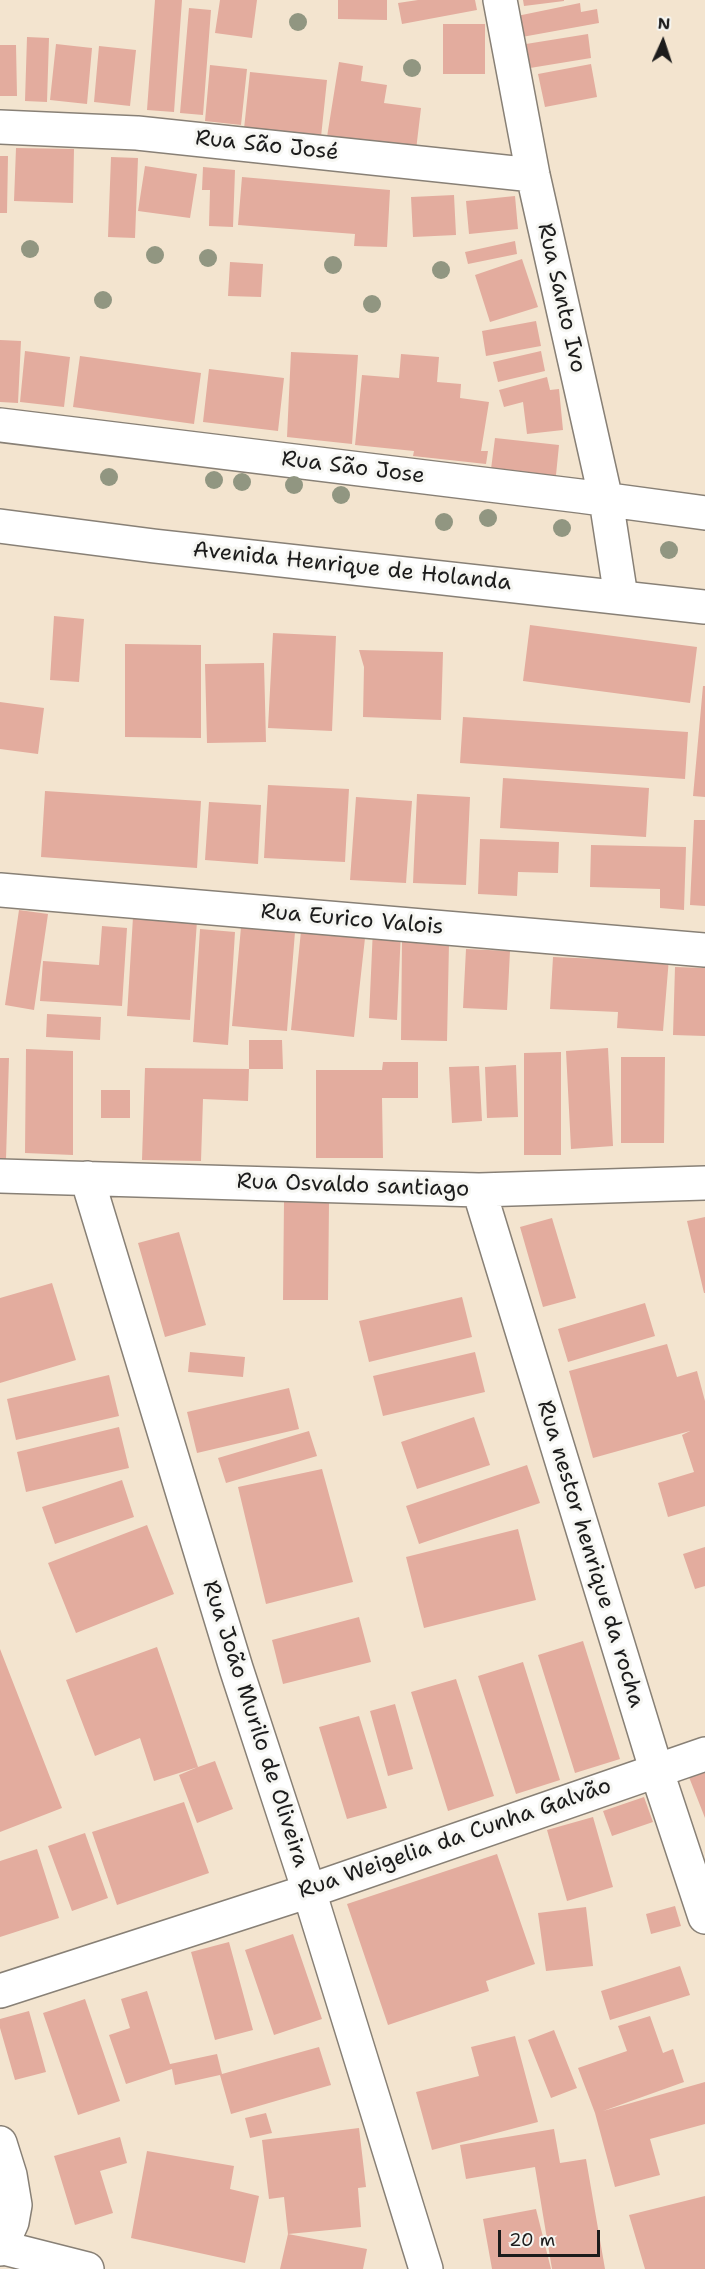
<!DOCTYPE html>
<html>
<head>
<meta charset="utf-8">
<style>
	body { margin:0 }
	#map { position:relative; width:705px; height:2269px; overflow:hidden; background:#f3e4cf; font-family:"Shantell Sans",sans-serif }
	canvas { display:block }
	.north { position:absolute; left:633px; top:12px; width:60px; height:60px; -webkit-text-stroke:4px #f6f6f2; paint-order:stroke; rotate:3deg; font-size:16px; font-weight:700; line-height:24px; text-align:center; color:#1c1c1c }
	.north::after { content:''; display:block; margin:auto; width:21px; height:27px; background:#1c1c1c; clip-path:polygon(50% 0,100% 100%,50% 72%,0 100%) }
	.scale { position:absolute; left:498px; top:2230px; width:102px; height:27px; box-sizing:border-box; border:3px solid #1c1c1c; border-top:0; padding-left:8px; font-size:18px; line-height:21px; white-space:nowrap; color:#1c1c1c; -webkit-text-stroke:4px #f6f6f2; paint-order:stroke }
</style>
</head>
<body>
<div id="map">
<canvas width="705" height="2269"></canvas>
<div class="north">N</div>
<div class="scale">20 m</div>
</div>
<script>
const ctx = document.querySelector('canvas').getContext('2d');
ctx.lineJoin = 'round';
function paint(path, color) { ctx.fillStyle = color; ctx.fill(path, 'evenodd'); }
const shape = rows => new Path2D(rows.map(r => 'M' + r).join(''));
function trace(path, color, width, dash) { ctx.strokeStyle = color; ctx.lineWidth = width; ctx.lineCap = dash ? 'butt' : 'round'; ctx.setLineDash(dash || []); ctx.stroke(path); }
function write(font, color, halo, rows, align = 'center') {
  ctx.font = font + ' "Shantell Sans",sans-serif'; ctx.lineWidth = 6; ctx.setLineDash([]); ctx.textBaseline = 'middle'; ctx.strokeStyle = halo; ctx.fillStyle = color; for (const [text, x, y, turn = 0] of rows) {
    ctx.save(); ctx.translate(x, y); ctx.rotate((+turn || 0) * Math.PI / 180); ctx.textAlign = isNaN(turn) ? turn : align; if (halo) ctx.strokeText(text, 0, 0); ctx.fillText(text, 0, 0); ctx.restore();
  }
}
paint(shape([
	[155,0,182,0,174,112,147,110],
	[220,0,257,0,252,38,215,33],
	[338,0,387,0,387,20,338,19],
	[418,0,475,0,477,10,402,24,398,3],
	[523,0,564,0,564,1,524,6],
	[580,3,581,12,597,9,599,23,522,37,517,16],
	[189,8,211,10,203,115,180,113],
	[443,24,485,24,485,74,443,74],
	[588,34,591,58,530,68,526,44],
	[27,37,49,38,47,102,25,101],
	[56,44,92,48,87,104,50,100],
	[0,45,16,45,17,96,0,96],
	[99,46,136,50,130,106,94,102],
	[339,62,363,66,361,81,387,85,384,103,421,108,416,150,327,137],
	[591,64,597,97,545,107,538,74],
	[210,65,247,69,241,125,205,121],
	[250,72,327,80,321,137,244,129],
	[16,148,74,149,73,203,14,201],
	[0,156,8,156,7,213,0,213],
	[111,157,138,158,135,238,108,237],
	[145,166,197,174,190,218,138,211],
	[203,167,235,170,233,227,209,226,210,190,202,190],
	[242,177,390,190,387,247,354,246,355,234,238,225],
	[454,195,456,235,413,237,411,197],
	[515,196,518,229,469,234,466,201],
	[515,241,517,254,468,264,465,252],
	[522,259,538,307,490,322,475,275],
	[230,262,263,264,261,297,228,296],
	[536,321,541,346,486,356,482,331],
	[0,340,21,341,18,403,0,402],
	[25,351,70,357,64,407,20,402],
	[541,351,545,371,498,382,493,362],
	[291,352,358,355,352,444,287,437],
	[401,354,439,357,437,382,461,384,460,398,489,402,481,451,488,451,486,464,413,456,414,451,355,445,362,375,399,378],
	[80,356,201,373,194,424,73,407],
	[209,369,284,378,278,431,203,422],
	[547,377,550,390,559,389,563,430,527,434,523,402,504,407,499,390],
	[495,438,559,445,555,485,490,477],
	[54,616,84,619,79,682,50,680],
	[530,625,697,647,690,703,523,681],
	[273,633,336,636,332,731,268,728],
	[125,644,201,645,201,738,125,737],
	[359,650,443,652,441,720,363,717,364,667],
	[264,663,266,742,207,743,205,664],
	[703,686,705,686,705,797,693,796],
	[0,702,44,708,38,754,0,749],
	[463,717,688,732,685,779,460,763],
	[503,778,649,788,646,837,500,828],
	[268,785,349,789,345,862,264,858],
	[45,791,201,801,197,868,41,857],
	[417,794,470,797,466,885,413,883],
	[356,797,412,801,406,883,350,880],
	[209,802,261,805,258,864,205,860],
	[694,820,705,820,705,906,690,905],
	[480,839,559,842,558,873,518,872,517,896,478,894],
	[591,845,686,847,684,910,660,908,660,889,590,887],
	[19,910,48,914,34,1010,5,1005],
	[133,917,197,921,190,1020,127,1016],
	[102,926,127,928,122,1006,40,1001,43,961,99,965],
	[241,927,295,932,287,1031,232,1026],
	[373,928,401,930,397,1020,369,1018],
	[200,929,235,932,228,1045,193,1042],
	[301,931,365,938,354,1037,291,1030],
	[402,941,449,943,447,1041,401,1040],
	[466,949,510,951,507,1010,463,1008],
	[623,954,669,958,663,1031,617,1028,618,1012,550,1009,553,957,622,960],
	[675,967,705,968,705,1036,673,1035],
	[47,1014,101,1017,100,1040,46,1037],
	[249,1040,282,1040,283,1069,249,1069],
	[608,1048,613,1146,571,1149,566,1051],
	[26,1049,73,1051,73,1155,25,1153],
	[561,1052,561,1155,524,1155,524,1053],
	[621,1057,665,1057,664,1143,621,1143],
	[0,1058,9,1058,6,1159,0,1159],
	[383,1062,418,1062,418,1098,382,1098,383,1158,316,1158,316,1070,382,1070],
	[516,1065,518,1117,487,1118,485,1067],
	[479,1066,482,1121,452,1123,449,1067],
	[145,1068,249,1069,248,1101,203,1099,201,1161,142,1160],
	[101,1090,130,1090,130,1118,101,1118],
	[284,1202,329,1203,328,1300,283,1300],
	[705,1217,705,1293,704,1293,687,1221],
	[552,1218,576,1298,543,1307,520,1227],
	[179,1232,206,1325,165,1337,138,1243],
	[52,1283,76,1360,0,1383,0,1298],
	[462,1297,472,1337,369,1362,359,1321],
	[645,1303,655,1336,568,1362,558,1329],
	[667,1344,677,1377,697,1371,705,1401,705,1506,668,1517,658,1483,694,1472,682,1435,690,1431,593,1458,569,1371],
	[190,1352,245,1357,243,1377,188,1372],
	[475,1352,485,1392,383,1416,373,1376],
	[109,1375,119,1416,16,1440,7,1399],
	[289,1388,299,1429,197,1453,187,1412],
	[474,1417,490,1465,417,1489,401,1442],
	[119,1427,129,1468,26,1492,17,1452],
	[309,1431,317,1456,226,1483,218,1458],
	[527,1465,540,1503,419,1544,406,1506],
	[322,1469,353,1582,266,1604,238,1487],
	[122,1480,134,1517,55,1544,42,1507],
	[147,1525,174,1594,76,1633,48,1563],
	[518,1529,536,1600,424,1628,406,1557],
	[705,1547,705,1586,695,1589,683,1554],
	[359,1617,371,1662,283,1684,272,1640],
	[583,1641,620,1759,575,1773,538,1655],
	[157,1647,198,1767,215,1761,233,1809,197,1823,179,1775,198,1767,154,1781,140,1738,95,1756,66,1680],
	[0,1649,62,1808,0,1832],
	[523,1662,560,1780,516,1794,478,1676],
	[456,1679,494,1796,448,1811,411,1692],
	[395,1704,413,1769,388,1776,370,1711],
	[359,1716,387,1808,347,1819,319,1727],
	[705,1765,705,1818,687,1772],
	[644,1797,653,1822,612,1836,603,1811],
	[184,1802,209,1873,117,1905,92,1832],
	[593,1817,613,1887,567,1901,547,1830],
	[85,1833,108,1898,72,1911,48,1846],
	[37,1849,59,1918,0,1937,0,1861],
	[497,1854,535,1964,486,1981,489,1991,388,2025,347,1904],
	[675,1906,681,1926,651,1934,646,1914],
	[586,1907,593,1966,546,1971,538,1913],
	[293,1934,322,2019,274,2035,245,1950],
	[229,1942,253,2030,215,2040,191,1952],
	[680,1966,690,1995,610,2020,601,1991],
	[147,1991,170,2064,217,2054,222,2074,319,2047,331,2085,231,2114,220,2075,175,2085,172,2069,126,2084,109,2035,130,2028,121,1999],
	[85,1999,120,2101,78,2115,43,2013],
	[29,2011,46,2072,15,2080,0,2028,0,2019],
	[650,2016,663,2053,673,2049,684,2082,603,2111,705,2082,705,2124,650,2139,660,2175,615,2187,595,2113,578,2068,627,2051,618,2026],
	[554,2030,577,2088,551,2098,528,2040],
	[515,2036,538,2122,432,2150,416,2092,479,2076,471,2047],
	[266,2113,272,2133,250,2138,245,2118],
	[359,2128,366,2187,358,2188,361,2227,288,2234,284,2197,269,2199,262,2140],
	[554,2129,560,2163,586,2159,605,2269,552,2269,535,2167,466,2179,460,2145],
	[120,2137,127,2163,100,2171,113,2213,75,2225,54,2156],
	[147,2151,234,2166,230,2189,259,2196,245,2263,131,2238],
	[705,2196,705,2269,645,2269,629,2215],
	[536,2209,551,2269,492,2269,483,2219],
	[288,2234,367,2249,363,2269,280,2269]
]), '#e3ac9e');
const minor = shape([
	[500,0,533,175,606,500,621,597],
	[0,127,137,133,533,175],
	[0,425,580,496,705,513],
	[0,1176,479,1190,705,1183],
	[87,1178,236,1668,309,1891,426,2269],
	[479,1190,656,1769,705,1917],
	[0,1991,309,1891,705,1754],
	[0,2143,10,2175,15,2205,12,2222,0,2249]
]);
const secondary = shape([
	[0,890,705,950],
	[0,2247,87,2269]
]);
const primary = shape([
	[0,526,154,546,705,607]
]);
trace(minor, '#888076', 36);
trace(secondary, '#888076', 36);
trace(primary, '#888076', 36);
trace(minor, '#fff', 33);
trace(secondary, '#fff', 33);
trace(primary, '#fff', 33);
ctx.fillStyle = '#919681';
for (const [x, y] of [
	[298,22],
	[412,68],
	[30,249],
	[155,255],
	[208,258],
	[333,265],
	[441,270],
	[103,300],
	[372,304],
	[109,477],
	[214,480],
	[242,482],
	[294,485],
	[341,495],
	[488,518],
	[444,522],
	[562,528],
	[669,550]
]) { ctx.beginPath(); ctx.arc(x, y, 9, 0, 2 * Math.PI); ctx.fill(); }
write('22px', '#1c1c1c', '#f6f6f2', [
	["Rua São José",267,146,6],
	["Rua Santo Ivo",561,298,77],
	["Rua São Jose",353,468,7],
	["Avenida Henrique de Holanda",352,567,6],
	["Rua Eurico Valois",352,920,5],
	["Rua Osvaldo santiago",353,1186,2],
	["Rua nestor henrique da rocha",590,1554,73],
	["Rua João Murilo de Oliveira",255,1724,72],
	["Rua Weigelia da Cunha Galvão",455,1839,-19]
]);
</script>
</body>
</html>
